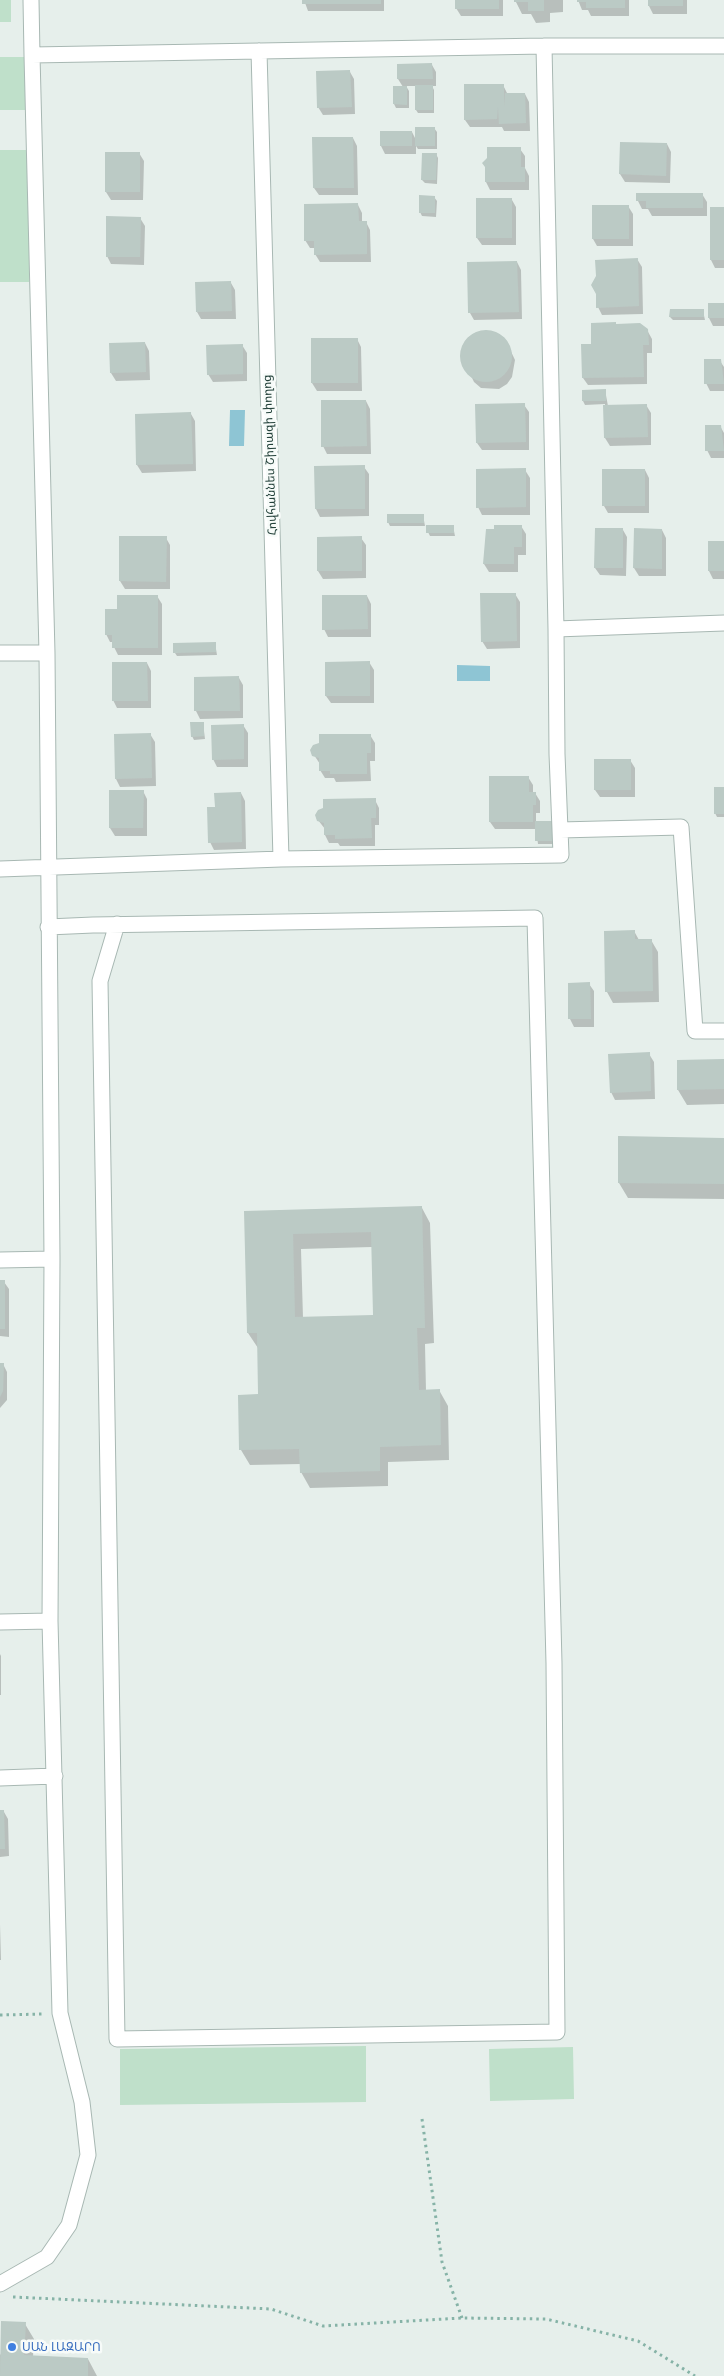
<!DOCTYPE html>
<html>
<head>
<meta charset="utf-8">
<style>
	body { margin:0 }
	canvas { display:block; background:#e6efeb }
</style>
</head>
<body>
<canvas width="724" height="2376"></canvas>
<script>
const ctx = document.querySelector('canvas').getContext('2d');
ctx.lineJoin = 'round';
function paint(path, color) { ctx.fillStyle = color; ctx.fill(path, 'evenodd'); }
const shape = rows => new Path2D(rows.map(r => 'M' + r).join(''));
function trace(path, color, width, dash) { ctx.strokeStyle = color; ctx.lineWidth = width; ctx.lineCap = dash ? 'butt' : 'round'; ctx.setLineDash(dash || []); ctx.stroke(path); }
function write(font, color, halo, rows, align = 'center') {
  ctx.font = font + ' Montserrat,"Noto Sans Armenian",sans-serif'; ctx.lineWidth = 5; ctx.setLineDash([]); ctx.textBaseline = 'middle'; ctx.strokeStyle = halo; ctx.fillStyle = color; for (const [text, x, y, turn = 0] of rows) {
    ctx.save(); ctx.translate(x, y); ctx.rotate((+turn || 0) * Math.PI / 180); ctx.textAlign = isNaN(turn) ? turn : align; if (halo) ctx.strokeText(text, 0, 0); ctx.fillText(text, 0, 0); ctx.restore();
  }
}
paint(shape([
	[0,0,11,0,11,22,0,22],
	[0,57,27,57,27,110,0,110],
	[0,150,29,150,29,282,0,282],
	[366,2046,366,2102,120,2105,120,2049],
	[573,2047,574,2099,490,2101,489,2049]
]), '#bfe0ca');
paint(shape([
	[230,410,245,410,244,446,229,446],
	[457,665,490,666,490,681,457,681]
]), '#8ec5d4');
paint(shape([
	[304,0,384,0,384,11,308,11],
	[456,0,503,0,503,16,461,16,456,8],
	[515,0,563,0,563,12,550,13,550,22,536,23,531,14,522,14],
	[578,0,629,0,629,16,591,16,588,10,582,10],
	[649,0,687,0,687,14,653,14,649,6],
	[432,65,436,72,436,86,432,86,434,90,434,113,418,113,416,110,416,86,406,86,409,91,409,108,396,108,394,104,403,87,398,79],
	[350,72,354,79,355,114,323,115,318,107],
	[503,85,508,95,525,94,529,102,530,131,504,131,502,127,470,127,465,120],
	[434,128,437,132,437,149,418,149,416,146,416,154,385,154,381,146,381,132,412,132,416,140],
	[353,138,357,146,358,195,319,195,314,188],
	[667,144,671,152,670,183,625,182,620,174],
	[520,149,525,156,525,168,529,176,529,190,490,190,486,182],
	[139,153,144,161,143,200,111,200,106,192],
	[436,154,438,158,437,184,425,183,422,180],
	[638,194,702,194,707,202,707,216,652,216,648,209,642,209,638,201],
	[434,197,437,201,436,217,422,216,420,212],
	[512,200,516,207,516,245,482,245,477,238],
	[358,205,362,213,362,222,366,222,370,230,371,262,320,262,315,254,315,248,310,248,305,240],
	[628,206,633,214,633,246,597,246,593,239],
	[724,208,724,268,715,268,711,260],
	[140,218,145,226,144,265,111,264,107,256],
	[637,259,642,267,643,314,602,315,598,307],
	[517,262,521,270,522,319,474,320,470,313],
	[231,283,235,290,236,319,201,319,197,312],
	[709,305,724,305,724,326,713,326,709,318],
	[703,311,705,320,673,320,670,317],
	[647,330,652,339,652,353,647,353,647,384,588,385,583,378,592,345],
	[483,332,501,336,507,343,515,360,512,377,507,384,499,389,481,388,474,382,462,357,468,340,475,335],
	[312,339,357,339,361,347,362,391,317,391,312,383],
	[145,343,149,351,150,380,116,381,111,373],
	[242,345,247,353,247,381,213,382,208,374],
	[720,361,724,367,724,391,710,391,706,383],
	[605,390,608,406,646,405,651,413,651,445,610,446,605,438,605,404,585,405,583,401],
	[366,401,370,409,371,454,327,454,323,446],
	[524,405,529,412,529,450,482,450,477,443],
	[191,414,195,421,196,471,142,473,137,465,136,415],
	[720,426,724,433,724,458,711,458,707,450],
	[364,467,369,474,369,516,320,517,316,509],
	[525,470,530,478,530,515,482,515,478,507],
	[645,470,649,478,649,513,608,513,604,506],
	[423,515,425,526,390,526,388,522],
	[453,526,455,536,430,536,428,532],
	[521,526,526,534,526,555,518,555,518,572,489,572,484,564,487,530],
	[623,530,627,537,626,576,600,575,595,568],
	[662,530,666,538,666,576,639,576,634,568],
	[166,538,170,545,170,589,125,589,120,581],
	[361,538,366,545,366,578,323,579,318,571],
	[724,542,724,579,713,579,709,571],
	[515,594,520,602,520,648,487,649,482,641],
	[157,596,162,604,162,655,118,655,114,647,114,642,110,642,106,634],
	[367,596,371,604,371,637,328,637,324,629],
	[215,643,217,655,177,656,175,653],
	[369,662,374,670,374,703,331,703,326,696],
	[147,663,151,671,151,708,117,708,113,700],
	[239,678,243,685,243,718,200,719,196,711],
	[203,723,205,739,194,740,192,736],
	[243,725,248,733,248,767,217,767,213,759],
	[150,734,155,742,156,786,120,787,116,779],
	[370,735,375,743,375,761,370,761,371,781,336,782,334,778,325,778,320,770,320,764,314,755],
	[630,760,635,768,635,797,600,797,595,790],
	[528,777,533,785,533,793,535,793,540,801,540,813,536,813,536,822,558,844,538,844,536,829,495,829,490,822],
	[724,788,724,817,717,817,715,813],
	[143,791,147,799,147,836,115,836,110,828],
	[241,793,245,801,246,849,214,850,210,842,216,808],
	[375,800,379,808,379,825,375,825,375,846,340,846,338,843,329,843,325,835,325,829,318,820],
	[634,931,639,940,651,940,658,952,659,1002,613,1003,607,992],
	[569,984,589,984,594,991,594,1027,574,1027,570,1019],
	[649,1054,654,1062,655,1099,615,1100,611,1092],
	[724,1060,724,1104,687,1105,678,1090],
	[724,1139,724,1199,628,1198,619,1183],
	[422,1208,430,1223,434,1343,425,1344,426,1391,439,1390,448,1406,449,1460,388,1462,388,1486,310,1488,301,1472,301,1464,250,1465,241,1450,260,1395,258,1348,248,1333,245,1212],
	[372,1247,374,1316,303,1318,301,1249],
	[0,1282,4,1282,9,1289,9,1337,0,1336],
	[0,1364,3,1364,7,1372,7,1400,0,1408],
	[0,1654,1,1656,1,1695,0,1695],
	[0,1812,4,1812,8,1819,9,1856,0,1857],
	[0,1924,1,1960,0,1960],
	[25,2324,34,2339,33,2357,88,2359,97,2376,0,2376,0,2355]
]), '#0003');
paint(shape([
	[302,0,381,0,381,4,302,4],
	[455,0,499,0,499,9,455,9],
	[514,0,544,0,544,11,528,11,528,2,514,2],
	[577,0,625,0,625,8,586,8,586,2,577,2],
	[648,0,683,0,683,6,648,6],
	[432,63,433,79,397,79,397,64],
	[350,70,352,107,317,108,316,71],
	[464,84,504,84,504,107,505,93,525,93,526,123,499,124,498,107,497,119,464,120],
	[415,85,433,85,433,110,415,110],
	[393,86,407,86,407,105,393,104],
	[415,127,435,127,435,146,415,146],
	[380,131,412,131,412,146,380,146],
	[312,137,353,137,354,188,313,188],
	[620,142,667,143,666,176,619,174],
	[487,147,521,147,521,167,525,167,525,182,485,182,485,167,482,163,487,158],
	[105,152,140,152,140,192,105,192],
	[422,153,437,153,436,180,421,180],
	[636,193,703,193,703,208,646,208,646,201,636,201],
	[419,195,435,196,435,213,419,213],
	[476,198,512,198,512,238,476,238],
	[358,203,359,221,367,221,367,254,314,255,314,241,304,241,304,204],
	[592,205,629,205,629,239,592,239],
	[710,207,724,207,724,260,710,260],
	[106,216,141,217,140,257,106,257],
	[638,258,639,306,596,308,596,294,591,285,596,276,595,260],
	[517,261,519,312,468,313,467,262],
	[231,281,232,311,196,312,195,282],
	[708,303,724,303,724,318,708,318],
	[670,309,704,309,704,317,669,317],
	[616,322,616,324,640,323,648,329,649,345,643,345,644,377,582,378,581,344,591,344,591,323],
	'460 356a26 26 0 1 1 52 0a26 26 0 1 1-52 0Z',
	[311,338,358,338,358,383,311,383],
	[145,342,146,372,110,373,109,343],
	[243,344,243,374,207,375,206,345],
	[704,359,721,359,724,384,704,384],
	[606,389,606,401,582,401,582,390],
	[321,400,366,400,367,446,321,447],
	[525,403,526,442,476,443,475,404],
	[647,404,648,437,604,438,603,405],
	[191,412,193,464,136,465,135,414],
	[705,425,721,425,724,451,705,451],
	[365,465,365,509,315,509,314,466],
	[526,468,526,507,476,508,476,469],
	[602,469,645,469,645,506,602,506],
	[387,514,424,514,424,523,387,523],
	[426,525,454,525,454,533,426,533],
	[494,525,522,525,522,547,514,547,514,564,483,564,486,529,494,529],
	[595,528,623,528,623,568,594,568],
	[634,528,662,529,662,569,633,568],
	[119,536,167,536,166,582,119,581],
	[362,536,362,571,317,571,317,537],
	[708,541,724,541,724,571,708,571],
	[480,593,516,593,517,641,481,642],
	[117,595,158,595,158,648,112,648,112,635,105,635,105,609,117,609],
	[322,595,367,595,368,629,322,630],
	[216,642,216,652,173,653,173,643],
	[370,661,370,696,325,696,325,662],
	[112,662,147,662,148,701,112,701],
	[239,676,240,711,194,711,194,677],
	[190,722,204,722,204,736,191,737],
	[244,724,244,759,212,760,211,725],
	[151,733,152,778,115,779,114,734],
	[319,734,371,734,371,753,367,753,367,774,330,774,330,771,319,771,319,758,312,756,310,750,313,745,319,743],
	[594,759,631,759,631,790,594,790],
	[489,776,529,776,529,792,536,792,536,805,533,805,533,822,489,822],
	[714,787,724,787,724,814,714,814],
	[109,790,144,790,143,828,109,828],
	[241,792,242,842,208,843,207,807,215,807,214,793],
	[376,798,376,818,371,818,372,838,335,839,335,835,324,835,324,823,317,821,315,815,318,810,323,808,323,799],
	[535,821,557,821,557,841,535,841],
	[635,930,635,939,652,939,653,991,605,992,604,931],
	[590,982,591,1019,568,1019,568,983],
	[650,1052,651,1091,610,1093,608,1054],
	[724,1059,724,1089,677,1090,677,1060],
	[618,1136,724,1138,724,1184,618,1183],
	[422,1206,425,1328,417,1328,419,1390,440,1389,441,1445,380,1447,380,1471,300,1473,299,1449,239,1450,238,1395,258,1394,257,1333,247,1333,244,1211],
	[371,1232,373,1315,295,1317,293,1234],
	[0,1280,5,1280,5,1329,0,1329],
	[0,1363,4,1363,3,1391,0,1397],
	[0,1810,4,1810,5,1849,0,1849],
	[1,2321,26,2322,24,2355,88,2358,88,2376,0,2376]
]), '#bbcac5');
const minor = shape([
	[31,0,32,55,544,46,724,46],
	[259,51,281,859],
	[556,629,724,623],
	[0,653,47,653],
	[560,830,681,827,695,1031,724,1031],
	[0,869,281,859,561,855,557,754,556,629,544,46],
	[48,927,93,925,535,918,554,1663,557,2032,117,2039,100,981,117,924],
	[0,1260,52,1259],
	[0,1622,50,1621],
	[0,1778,55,1776],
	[0,2284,47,2257,69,2225,88,2155,82,2102,60,2013,50,1621,52,1259,47,653,32,55]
]);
trace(minor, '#a8b8b3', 17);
trace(shape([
	[0,2015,44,2014],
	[422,2119,442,2262,462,2318],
	[13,2297,271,2309,323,2326,462,2318,546,2319,638,2341,695,2376]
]), '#86b3a7', 3, [2.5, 4]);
trace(minor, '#fff', 15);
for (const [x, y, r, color] of [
	[12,2347,5,"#3f7fe0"]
]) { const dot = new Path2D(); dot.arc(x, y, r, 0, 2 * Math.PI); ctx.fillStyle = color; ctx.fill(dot); trace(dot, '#f7fbf9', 2); }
write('12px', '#24423b', '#f7fbf9', [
	["Հովհաննես Շիրազի փողոց",270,455,-92]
]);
write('12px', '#366cbe', '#f7fbf9', [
	["ՍԱՆ ԼԱԶԱՐՈ",22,2347]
], 'left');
</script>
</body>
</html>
